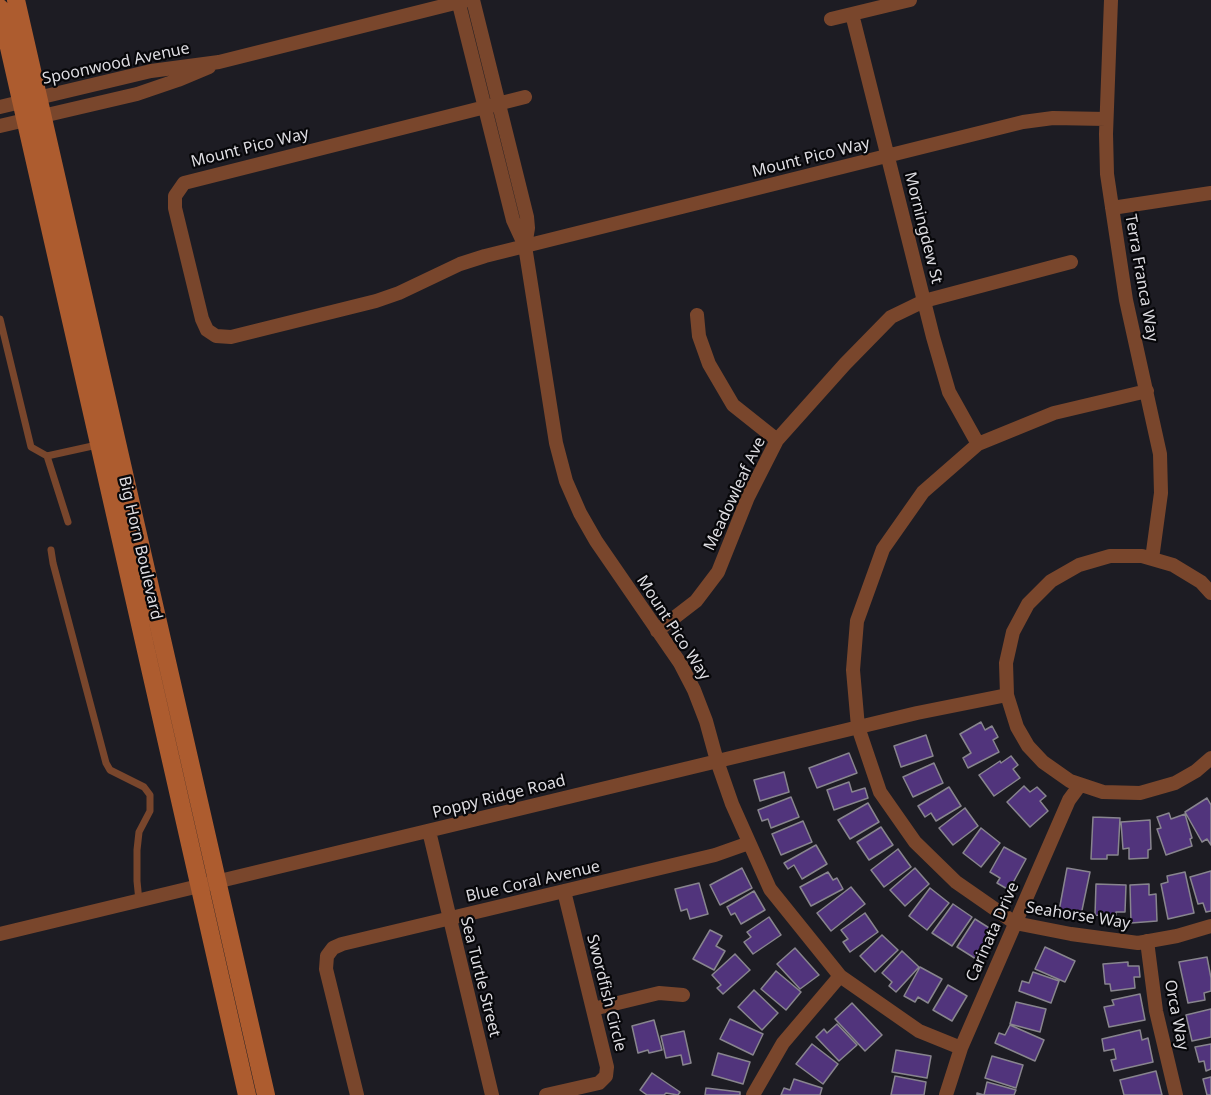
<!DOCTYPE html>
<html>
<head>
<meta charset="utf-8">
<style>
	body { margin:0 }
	canvas { display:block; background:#1d1c23 }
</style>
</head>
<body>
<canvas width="1211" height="1095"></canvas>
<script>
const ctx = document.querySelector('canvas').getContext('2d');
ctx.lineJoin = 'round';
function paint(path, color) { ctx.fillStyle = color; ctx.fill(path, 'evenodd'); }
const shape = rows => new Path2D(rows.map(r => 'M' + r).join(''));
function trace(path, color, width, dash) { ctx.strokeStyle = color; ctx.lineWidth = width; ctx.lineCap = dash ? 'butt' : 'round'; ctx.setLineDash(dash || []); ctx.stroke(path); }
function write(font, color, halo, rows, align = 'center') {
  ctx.font = font + ' "Noto Sans",sans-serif'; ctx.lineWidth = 4.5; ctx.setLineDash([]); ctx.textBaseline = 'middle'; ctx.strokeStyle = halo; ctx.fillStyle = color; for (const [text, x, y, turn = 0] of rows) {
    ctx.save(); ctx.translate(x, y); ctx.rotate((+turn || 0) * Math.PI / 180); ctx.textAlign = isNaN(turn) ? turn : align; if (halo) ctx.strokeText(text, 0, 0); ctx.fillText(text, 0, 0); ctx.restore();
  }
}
const building = shape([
	[981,722,985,730,992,726,998,737,993,740,999,752,968,768,963,758,971,753,960,734,981,722],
	[926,735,933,756,901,767,894,746,926,735],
	[849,753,857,773,817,788,809,768,849,753],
	[1011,756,1018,765,1013,769,1020,778,994,796,979,775,1000,761,1001,763,1011,756],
	[934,763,943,783,913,797,903,777,934,763],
	[784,772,789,792,760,801,754,780,784,772],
	[849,782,852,792,865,788,868,798,834,810,827,790,849,782],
	[1024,786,1030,792,1037,787,1046,796,1040,801,1048,811,1030,827,1007,802,1024,786],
	[949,787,961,806,936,821,931,813,925,817,918,806,949,787],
	[791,797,799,817,771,828,768,819,762,821,758,810,791,797],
	[1207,798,1211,805,1211,845,1207,839,1202,842,1185,812,1207,798],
	[868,803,879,822,850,839,838,820,868,803],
	[965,808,978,826,953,845,939,828,965,808],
	[1169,813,1171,819,1185,814,1192,838,1190,839,1192,846,1166,855,1157,829,1161,828,1157,817,1169,813],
	[1093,817,1120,818,1118,855,1107,855,1107,859,1091,859,1093,817],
	[1150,820,1151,849,1148,850,1148,858,1129,859,1129,848,1123,849,1121,822,1150,820],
	[803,821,812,842,781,855,772,834,803,821],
	[881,827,893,845,869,860,857,842,881,827],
	[981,828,1000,843,981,867,963,853,981,828],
	[816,845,827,864,802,879,794,865,788,869,784,863,816,845],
	[1004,847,1026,859,1009,890,997,883,1000,878,990,872,1004,847],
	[898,849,911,867,884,887,871,870,898,849],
	[742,868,752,888,720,905,710,885,742,868],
	[915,868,929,884,905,906,890,890,915,868],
	[1067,868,1090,872,1081,915,1059,911,1067,868],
	[1211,871,1211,911,1206,912,1203,903,1198,904,1190,877,1211,871],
	[828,872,833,880,837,878,843,889,811,906,800,887,828,872],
	[1185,872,1194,913,1168,919,1161,884,1168,882,1167,876,1185,872],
	[699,883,708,914,690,919,687,909,681,911,675,889,699,883],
	[1096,884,1126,885,1125,912,1116,912,1116,923,1104,923,1104,916,1095,915,1096,884],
	[1149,884,1149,895,1156,894,1157,921,1131,923,1130,885,1149,884],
	[851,887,865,904,831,931,817,913,851,887],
	[930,888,949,903,927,930,909,916,930,888],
	[754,891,765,910,741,924,735,913,731,915,727,907,754,891],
	[953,904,972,917,952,946,932,933,953,904],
	[865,913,878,932,850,952,843,942,848,939,841,930,865,913],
	[769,917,781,935,753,954,744,942,751,937,747,932,769,917],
	[975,919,994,931,976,959,957,947,975,919],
	[710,930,722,936,716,946,725,951,714,970,693,959,710,930],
	[882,935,898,950,875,972,860,956,882,935],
	[1045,947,1075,961,1065,982,1035,969,1045,947],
	[795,948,819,975,800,989,777,964,795,948],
	[902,951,919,967,896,992,889,986,892,982,882,973,902,951],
	[735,954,750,970,723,994,717,988,721,985,712,975,735,954],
	[1207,957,1211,978,1211,991,1204,993,1205,1000,1188,1003,1179,962,1207,957],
	[1128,962,1128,966,1139,966,1140,977,1134,977,1135,988,1111,991,1110,984,1105,984,1103,964,1128,962],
	[920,967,942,979,928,1003,918,997,915,1002,904,996,920,967],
	[776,971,801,992,786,1010,761,989,776,971],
	[1033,972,1059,981,1051,1003,1019,991,1022,981,1029,983,1033,972],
	[948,985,967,996,952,1021,933,1010,948,985],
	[754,990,778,1013,762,1030,738,1007,754,990],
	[1140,994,1145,1020,1109,1027,1104,1007,1114,1005,1112,1000,1140,994],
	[1016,1002,1046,1009,1040,1032,1010,1024,1016,1002],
	[852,1003,882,1035,865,1051,835,1019,852,1003],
	[1211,1009,1211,1037,1192,1041,1186,1015,1211,1009],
	[730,1019,763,1034,753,1055,720,1039,730,1019],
	[654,1020,662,1050,649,1053,648,1050,638,1053,632,1026,654,1020],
	[837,1024,857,1045,839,1061,816,1037,824,1029,827,1033,837,1024],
	[1010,1025,1044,1040,1035,1061,995,1043,999,1033,1005,1035,1010,1025],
	[1140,1030,1142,1040,1148,1038,1153,1062,1114,1071,1111,1060,1116,1059,1114,1049,1104,1051,1102,1039,1140,1030],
	[684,1031,691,1063,683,1065,681,1055,666,1058,661,1036,684,1031],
	[812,1044,838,1064,823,1084,796,1064,812,1044],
	[1211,1044,1211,1069,1206,1071,1204,1061,1199,1062,1195,1047,1211,1044],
	[896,1050,931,1056,927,1078,892,1072,896,1050],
	[718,1053,750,1062,743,1084,712,1075,718,1053],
	[992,1056,1023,1065,1016,1088,985,1078,992,1056],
	[1156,1071,1162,1095,1124,1095,1120,1080,1156,1071],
	[652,1073,680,1092,678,1095,666,1093,664,1095,647,1095,640,1090,652,1073],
	[895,1076,926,1082,924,1095,891,1095,895,1076],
	[1211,1077,1211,1095,1207,1095,1203,1079,1211,1077],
	[794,1079,822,1088,820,1095,781,1095,784,1088,790,1090,794,1079],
	[987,1082,1016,1090,1014,1095,977,1095,977,1093,984,1095,987,1082],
	[706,1088,740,1092,740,1095,705,1095,706,1088]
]);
paint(building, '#51347c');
trace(building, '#88858e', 1.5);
trace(shape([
	[0,319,31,447,47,456,97,445],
	[47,456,68,522],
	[51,550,53,563,106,763,110,770,144,787,150,795,150,811,139,832,137,850,137,881,139,901]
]), '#79462c', 7);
trace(shape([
	[458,0,513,220,525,246,556,443,566,481,580,513,596,541,680,663,694,690,706,721,717,761,732,804,770,889,840,976,919,1031,961,1048],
	[473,0,527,217,528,228,525,246],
	[1111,0,1106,134,1107,174,1126,300,1160,454,1161,493,1152,559],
	[852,14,933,337,949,392,978,444],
	[831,19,910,0],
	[525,97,184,183,175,196,175,208,202,319,207,330,216,336,231,337,376,301,399,293,460,264,485,256,1023,122,1053,118,1106,119],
	[0,107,151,71,219,62,467,0],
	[0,126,137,94,178,80,209,67],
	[1112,208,1211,193],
	[697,315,699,336,709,364,733,405,777,440],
	[1147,391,1054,413,978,444,923,492,883,549,857,621,853,670,858,727,880,792,915,842,956,882,1015,923,1071,934,1138,943,1177,936,1211,926],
	[1211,593,1201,582,1173,565,1142,556,1110,556,1079,565,1051,581,1028,604,1013,632,1006,663,1007,695,1017,727,1028,746,1043,762,1070,781,1103,792,1140,793,1175,783,1196,771,1211,758],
	[657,631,696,601,718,572,748,497,777,440,845,364,891,317,924,301,1071,262],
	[429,831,492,1095],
	[0,934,917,713,1007,695],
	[1147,941,1156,1011,1176,1095],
	[593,1009,659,993,683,995],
	[357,1095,326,969,327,956,333,948,342,944,715,855,749,843],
	[546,1095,599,1083,606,1076,607,1067,564,891],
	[753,1095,783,1043,840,976],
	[946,1095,961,1048,1069,800,1080,785]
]), '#79462c', 14);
trace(shape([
	[16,0,266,1095],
	[0,8,247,1095]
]), '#ad5c2f', 18);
write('16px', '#dddce1', '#07070a', [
	["Spoonwood Avenue",116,64,-12],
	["Mount Pico Way",250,148,-14],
	["Mount Pico Way",811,158,-14],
	["Morningdew St",923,228,76],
	["Terra Franca Way",1141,278,80],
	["Meadowleaf Ave",735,494,-65],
	["Big Horn Boulevard",140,548,77],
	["Mount Pico Way",673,628,57],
	["Poppy Ridge Road",499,797,-14],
	["Blue Coral Avenue",533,882,-13],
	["Seahorse Way",1078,916,9],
	["Carinata Drive",993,932,-66],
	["Sea Turtle Street",480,977,76],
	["Swordfish Circle",606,993,76],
	["Orca Way",1176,1015,79]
]);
</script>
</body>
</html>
